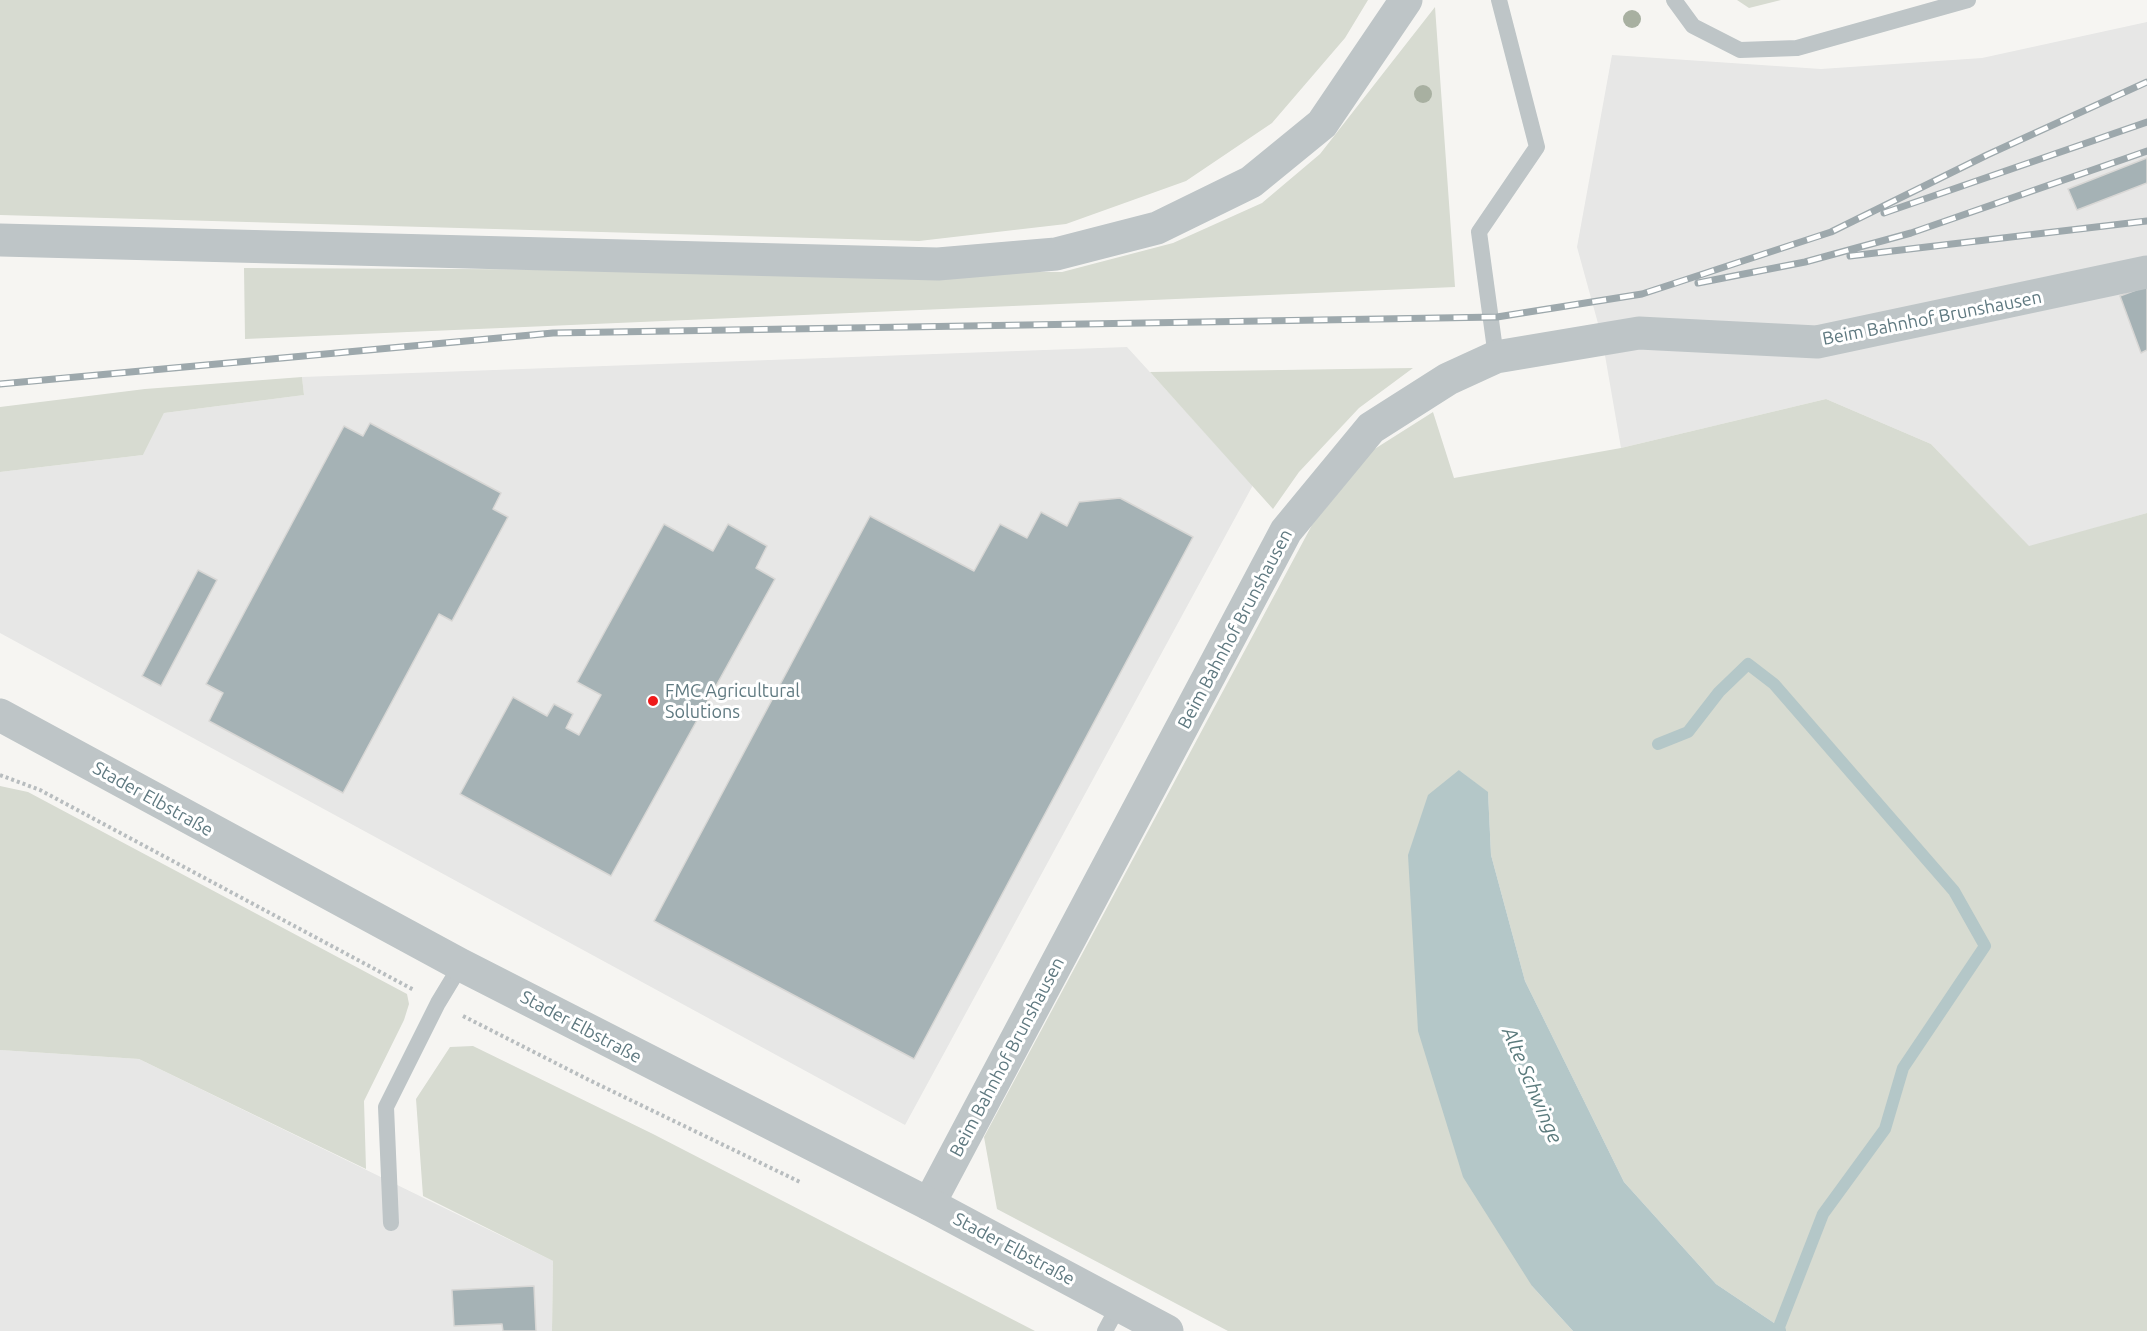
<!DOCTYPE html>
<html>
<head>
<meta charset="utf-8">
<style>
	body { margin:0 }
	canvas { display:block; background:#f6f5f2 }
</style>
</head>
<body>
<canvas width="2147" height="1331"></canvas>
<script>
const ctx = document.querySelector('canvas').getContext('2d');
ctx.lineJoin = 'round';
function paint(path, color) { ctx.fillStyle = color; ctx.fill(path, 'evenodd'); }
const shape = rows => new Path2D(rows.map(r => 'M' + r).join(''));
function trace(path, color, width, dash) { ctx.strokeStyle = color; ctx.lineWidth = width; ctx.lineCap = dash ? 'butt' : 'round'; ctx.setLineDash(dash || []); ctx.stroke(path); }
function write(font, color, halo, rows, align = 'center') {
  ctx.font = font + ' Ubuntu,sans-serif'; ctx.lineWidth = 6; ctx.setLineDash([]); ctx.textBaseline = 'middle'; ctx.strokeStyle = halo; ctx.fillStyle = color; for (const [text, x, y, turn = 0] of rows) {
    ctx.save(); ctx.translate(x, y); ctx.rotate((+turn || 0) * Math.PI / 180); ctx.textAlign = isNaN(turn) ? turn : align; if (halo) ctx.strokeText(text, 0, 0); ctx.fillText(text, 0, 0); ctx.restore();
  }
}
paint(shape([
	[2147,22,2147,513,2029,547,1931,444,1826,399,1621,448,1602,338,1577,247,1612,55,1821,69,1982,58],
	[1127,347,1253,485,905,1125,0,633,0,472,143,455,164,413,304,395,302,377],
	[0,1050,139,1059,553,1261,552,1331,0,1331]
]), '#e7e7e6');
paint(shape([
	[0,0,1368,0,1345,38,1272,123,1186,181,1066,224,919,241,0,215],
	[1737,0,1781,0,1749,8],
	[1435,7,1455,287,245,339,244,268,1062,272,1173,243,1262,203,1320,154],
	[1413,368,1359,408,1299,472,1273,509,1150,372],
	[302,377,304,395,164,413,143,455,0,472,0,407,145,389],
	[1826,399,1931,444,2029,546,2147,513,2147,1331,1786,1331,1716,1284,1624,1182,1525,981,1491,855,1488,793,1459,770,1532,1286,1573,1331,1228,1331,997,1209,984,1137,1312,525,1373,450,1433,412,1454,478,1621,448],
	[0,786,28,792,407,994,409,1004,404,1020,364,1101,366,1169,139,1059,0,1050],
	[473,1046,653,1134,1035,1331,552,1331,553,1261,423,1196,416,1099,450,1047]
]), '#d7dbd1');
paint(shape([
	[1459,770,1488,792,1491,855,1525,981,1624,1182,1716,1284,1786,1331,1573,1331,1532,1286,1463,1177,1418,1031,1408,855,1428,795]
]), '#b4c7c8');
trace(shape([
	[1658,744,1688,732,1719,692,1748,664,1774,684,1954,891,1985,946,1903,1068,1885,1129,1823,1214,1779,1327,1780,1331]
]), '#b4c7c8', 12);
const building = shape([
	[2147,158,2147,183,2077,210,2068,189,2147,158],
	[2147,286,2147,350,2141,353,2120,296,2147,286],
	[370,423,501,493,493,509,508,517,452,621,439,614,343,793,209,721,223,693,206,684,344,426,363,436,370,423],
	[1120,498,1193,537,914,1059,654,921,870,516,974,571,1000,524,1027,538,1041,512,1067,526,1079,502,1120,498],
	[664,524,713,551,728,524,767,546,756,568,775,579,611,876,460,794,513,697,547,716,554,704,573,714,566,728,579,735,601,695,577,682,664,524],
	[198,570,217,580,161,686,142,676,198,570],
	[534,1286,536,1331,503,1331,502,1324,454,1326,452,1290,534,1286]
]);
paint(building, '#a5b2b5');
trace(building, '#d8d7d5', 1.5);
trace(shape([
	[0,775,40,790,414,990],
	[463,1016,589,1080,800,1182]
]), '#b8bdbf', 4, [3, 3]);
trace(shape([
	[1674,0,1693,26,1740,50,1797,48,1968,0],
	[1496,357,1479,232,1537,147,1499,0],
	[391,1223,386,1107,438,1003,461,965],
	[1105,1331,1119,1305]
]), '#bec5c7', 16);
trace(shape([
	[0,240,938,264,1056,254,1157,228,1251,182,1322,124,1406,0],
	[929,1204,1286,531,1371,428,1448,379,1496,357,1639,333,1817,342,2147,272]
]), '#bec5c7', 33);
trace(shape([
	[0,715,461,965,929,1204,1167,1331]
]), '#bec5c7', 33);
const rail = shape([
	[1884,213,2147,122],
	[1850,256,2147,221],
	[1698,283,1805,262,1911,233,2147,151],
	[0,384,553,333,1497,317,1642,294,1831,232,1987,155,2147,82]
]);
trace(rail, '#9da8ac', 7);
trace(rail, '#fff', 4.5, [14]);
ctx.fillStyle = '#a8b0a1';
for (const [x, y] of [
	[1632,19],
	[1423,94]
]) { ctx.beginPath(); ctx.arc(x, y, 9, 0, 2 * Math.PI); ctx.fill(); }
for (const [x, y, r, color] of [
	[653,701,6,"#ef1a1a"]
]) { const dot = new Path2D(); dot.arc(x, y, r, 0, 2 * Math.PI); ctx.fillStyle = color; ctx.fill(dot); trace(dot, '#fff', 2); }
write('18px', '#5f7980', '#fff', [
	["Beim Bahnhof Brunshausen",1932,318,-11],
	["Beim Bahnhof Brunshausen",1235,629,-62],
	["Stader Elbstraße",153,799,29],
	["Stader Elbstraße",581,1027,28],
	["Beim Bahnhof Brunshausen",1007,1057,-62],
	["Stader Elbstraße",1014,1249,28]
]);
write('18px', '#5f7980', '#fff', [
	["FMC Agricultural",665,691],
	["Solutions",665,712]
], 'left');
write('italic 20px', '#5a7a7c', '#fff', [
	["Alte Schwinge",1532,1085,67]
]);
</script>
</body>
</html>
